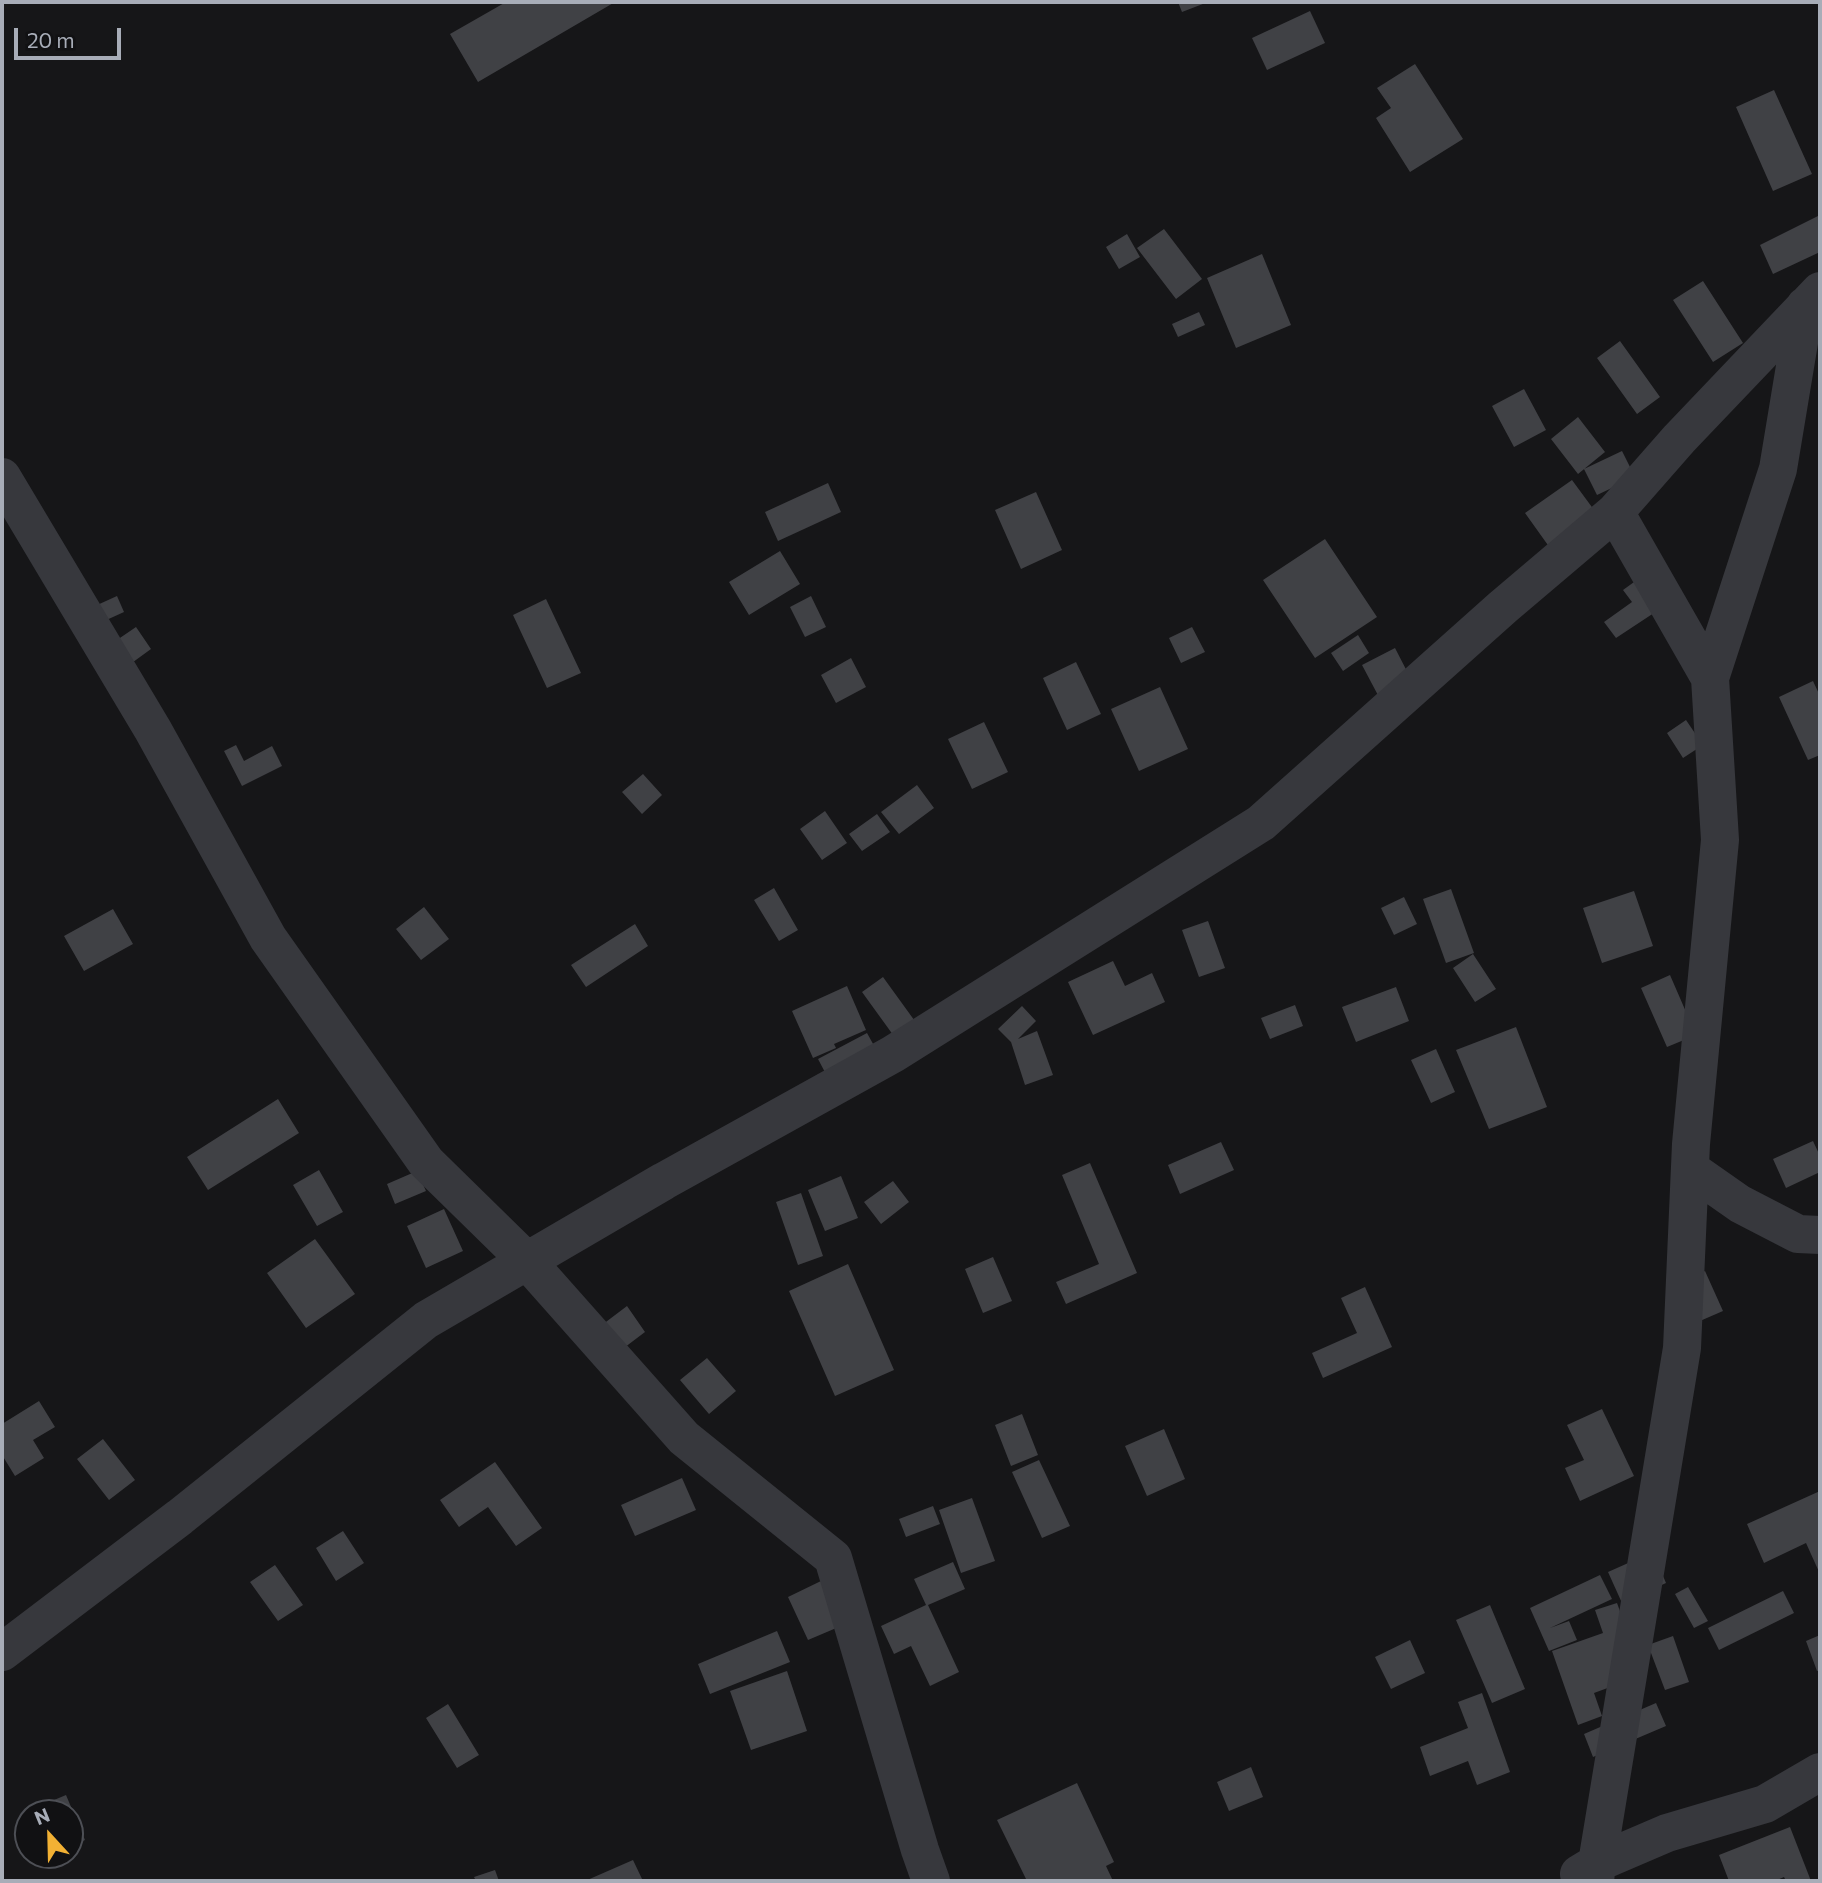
<!DOCTYPE html>
<html>
<head>
<meta charset="utf-8">
<style>
	body { margin:0 }
	#map { position:relative; width:1822px; height:1883px; overflow:hidden; background:#161618; font-family:Commissioner,sans-serif }
	canvas { display:block }
	.frame { position:absolute; inset:0; border:4px solid #a8adb8; pointer-events:none }
	.north { position:absolute; left:14px; top:1799px; width:70px; height:70px; box-sizing:border-box; background:#111113; border:2px solid #4d4f55; border-radius:50%; rotate:338deg; font-size:19px; font-weight:700; line-height:28px; text-align:center; color:#a8adb8 }
	.north::after { content:''; display:block; margin:auto; width:24px; height:32px; background:#f2b134; clip-path:polygon(50% 0,100% 100%,50% 72%,0 100%) }
	.scale { position:absolute; left:14px; top:28px; width:107px; height:32px; box-sizing:border-box; border:4px solid #a8adb8; border-top:0; padding-left:9px; font-size:21px; line-height:24px; white-space:nowrap; color:#a8adb8; -webkit-text-stroke:5px #111113; paint-order:stroke }
</style>
</head>
<body>
<div id="map">
<canvas width="1822" height="1883"></canvas>
<div class="frame"></div>
<div class="north">N</div>
<div class="scale">20 m</div>
</div>
<script>
const ctx = document.querySelector('canvas').getContext('2d');
ctx.lineJoin = 'round';
function paint(path, color) { ctx.fillStyle = color; ctx.fill(path, 'evenodd'); }
const shape = rows => new Path2D(rows.map(r => 'M' + r).join(''));
function trace(path, color, width, dash) { ctx.strokeStyle = color; ctx.lineWidth = width; ctx.lineCap = dash ? 'butt' : 'round'; ctx.setLineDash(dash || []); ctx.stroke(path); }
paint(shape([
	[506,2,615,2,478,82,450,34],
	[1178,2,1208,2,1182,12],
	[1310,11,1325,43,1267,70,1252,38],
	[1415,64,1463,139,1410,172,1376,118,1391,108,1377,88],
	[1774,90,1812,174,1773,191,1736,107],
	[1820,215,1820,252,1773,274,1760,245],
	[1164,229,1202,279,1176,299,1137,248],
	[1127,234,1140,257,1119,269,1106,247],
	[1262,254,1291,325,1236,348,1207,278],
	[1703,281,1743,343,1713,362,1673,300],
	[1199,312,1205,325,1178,337,1172,324],
	[1620,341,1660,397,1637,414,1597,358],
	[1524,389,1546,430,1514,447,1492,406],
	[1578,417,1605,452,1578,474,1551,439],
	[1622,451,1635,477,1597,495,1584,469],
	[1572,480,1597,514,1550,548,1525,513],
	[828,483,841,512,778,541,765,512],
	[1036,492,1062,550,1021,569,995,510],
	[1325,539,1377,617,1315,658,1263,580],
	[780,551,800,584,749,615,729,582],
	[1641,577,1663,607,1616,638,1604,622,1632,602,1623,590],
	[117,596,124,612,91,627,84,611],
	[811,596,826,627,805,637,790,607],
	[546,599,581,673,547,688,513,615],
	[136,627,151,649,129,665,114,642],
	[1192,627,1205,652,1181,663,1169,638],
	[1358,635,1369,653,1343,671,1331,653],
	[1395,648,1412,681,1380,699,1362,665],
	[851,658,866,687,836,703,821,675],
	[1076,662,1101,714,1067,730,1043,678],
	[1813,681,1820,696,1820,755,1808,760,1779,697],
	[1160,687,1188,749,1139,771,1111,709],
	[1686,720,1703,745,1683,758,1667,733],
	[984,722,1008,772,972,789,948,739],
	[236,745,244,761,272,746,282,766,242,786,224,751],
	[643,774,662,795,642,814,622,792],
	[917,785,934,808,899,834,881,812],
	[825,811,847,843,822,860,800,829],
	[877,814,890,832,862,851,849,834],
	[774,888,798,930,779,941,754,900],
	[1451,889,1474,953,1446,963,1423,899],
	[1634,891,1653,946,1602,963,1583,908],
	[1404,897,1417,924,1394,935,1381,908],
	[424,907,449,939,421,960,396,929],
	[113,909,133,944,84,971,64,936],
	[1208,921,1225,968,1199,977,1182,930],
	[635,924,648,946,586,987,571,965],
	[1473,954,1496,989,1475,1002,1453,968],
	[1113,961,1125,986,1152,973,1165,1002,1093,1035,1068,982],
	[1670,975,1696,1035,1667,1047,1641,988],
	[883,977,917,1024,896,1039,862,992],
	[847,986,866,1030,834,1044,836,1048,813,1058,792,1011],
	[1396,987,1409,1021,1356,1042,1342,1007],
	[1295,1005,1303,1026,1270,1039,1261,1018],
	[1022,1006,1036,1021,1018,1039,1037,1031,1053,1075,1025,1085,1011,1042,998,1029],
	[1516,1027,1547,1107,1489,1129,1456,1050],
	[867,1033,877,1051,828,1078,818,1059],
	[1436,1049,1455,1092,1431,1103,1411,1060],
	[278,1099,299,1133,208,1190,187,1157],
	[1813,1141,1820,1156,1820,1172,1786,1188,1773,1159],
	[1221,1142,1234,1170,1180,1194,1168,1165],
	[1090,1163,1137,1273,1066,1304,1056,1282,1099,1264,1062,1175],
	[319,1170,343,1212,317,1226,293,1185],
	[417,1171,426,1191,395,1204,387,1184],
	[841,1176,858,1218,825,1231,808,1190],
	[893,1181,909,1202,881,1224,864,1202],
	[801,1193,823,1256,798,1265,776,1202],
	[444,1209,463,1251,426,1268,407,1226],
	[315,1239,355,1294,306,1328,267,1273],
	[993,1257,1012,1301,983,1313,965,1269],
	[848,1264,894,1370,835,1396,789,1291],
	[1705,1271,1723,1311,1693,1324,1676,1285],
	[1365,1287,1392,1347,1323,1378,1312,1353,1357,1333,1341,1298],
	[627,1306,645,1332,608,1360,590,1334],
	[707,1358,736,1391,709,1414,680,1380],
	[39,1401,55,1427,33,1440,44,1458,15,1476,2,1455,2,1424],
	[1602,1409,1634,1476,1580,1501,1565,1468,1584,1460,1567,1425],
	[1022,1414,1038,1455,1011,1466,995,1425],
	[1164,1429,1185,1479,1147,1496,1125,1446],
	[103,1439,135,1480,109,1500,77,1459],
	[1039,1460,1070,1526,1042,1538,1012,1472],
	[495,1462,542,1528,516,1546,488,1507,459,1527,440,1500],
	[682,1478,696,1510,635,1536,621,1505],
	[1820,1491,1820,1574,1806,1543,1764,1563,1747,1524],
	[972,1498,995,1561,961,1573,939,1510],
	[933,1506,940,1524,906,1537,899,1519],
	[343,1531,364,1563,336,1581,316,1548],
	[1653,1552,1666,1583,1622,1603,1608,1572],
	[953,1562,965,1589,928,1605,959,1672,930,1686,911,1646,894,1654,881,1626,926,1605,914,1579],
	[275,1565,303,1605,278,1621,250,1582],
	[1600,1575,1612,1599,1550,1628,1569,1621,1577,1640,1549,1651,1530,1608],
	[821,1581,841,1626,808,1640,788,1597],
	[1688,1587,1708,1621,1694,1628,1675,1594],
	[1783,1591,1794,1613,1719,1650,1708,1628],
	[1617,1603,1643,1675,1594,1693,1602,1716,1578,1725,1552,1651,1603,1633,1595,1610],
	[1490,1605,1525,1689,1492,1703,1456,1620],
	[777,1631,790,1662,710,1694,698,1664],
	[1820,1635,1820,1670,1817,1671,1806,1641],
	[1673,1636,1689,1682,1665,1690,1648,1645],
	[1410,1640,1425,1673,1391,1689,1375,1657],
	[787,1671,807,1731,751,1750,730,1691],
	[1482,1693,1510,1772,1477,1785,1468,1761,1430,1776,1420,1747,1468,1728,1458,1702],
	[1656,1703,1666,1726,1593,1757,1584,1734],
	[448,1704,479,1755,457,1768,426,1718],
	[1251,1767,1263,1797,1229,1811,1217,1782],
	[1077,1783,1114,1862,1106,1866,1113,1881,1027,1881,997,1820],
	[66,1795,85,1840,70,1847,70,1813,37,1813,35,1808],
	[1790,1827,1811,1881,1786,1881,1784,1877,1775,1881,1729,1881,1719,1855],
	[633,1860,643,1881,585,1881],
	[495,1870,499,1881,476,1881,474,1877]
]), '#404145');
trace(shape([
	[2,477,153,730,268,938,426,1162,527,1261,684,1438,833,1558,920,1850,931,1881],
	[1615,512,1710,678],
	[1690,1169,1740,1204,1798,1234,1820,1235],
	[2,1652,180,1517,426,1320,664,1181,893,1054,1261,823,1503,607,1615,512,1679,439,1820,291],
	[1579,1874,1597,1863,1667,1833,1765,1804,1820,1772],
	[1595,1881,1597,1863,1682,1348,1691,1144,1720,840,1710,678,1778,469,1805,306]
]), '#37383d', 38);
</script>
</body>
</html>
